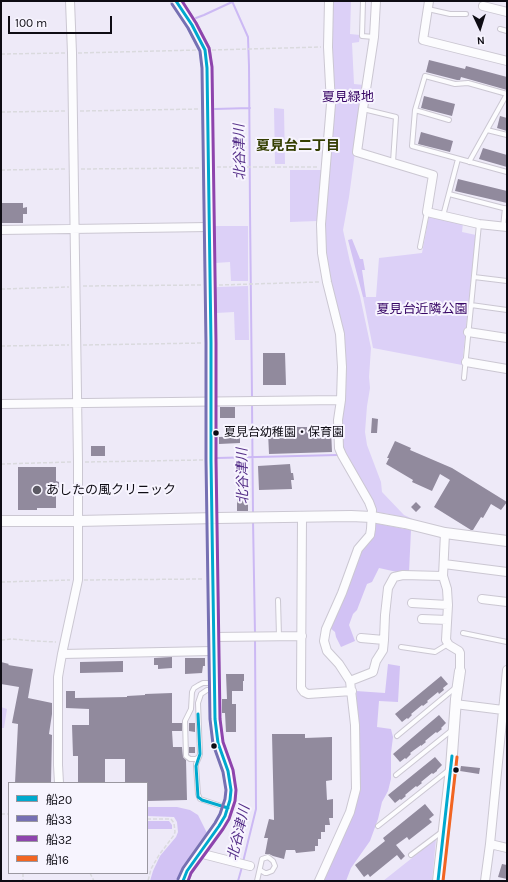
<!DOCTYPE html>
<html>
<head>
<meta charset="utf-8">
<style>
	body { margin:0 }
	#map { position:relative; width:508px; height:882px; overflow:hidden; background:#eeeaf8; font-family:Karla,"Noto Sans JP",sans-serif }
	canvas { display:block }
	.frame { position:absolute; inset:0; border:2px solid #0e0c14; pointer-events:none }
	.legend { position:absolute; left:8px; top:782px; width:140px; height:92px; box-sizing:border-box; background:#f7f4fe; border:1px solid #9a97a0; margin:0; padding:5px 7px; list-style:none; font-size:12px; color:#0e0c14 }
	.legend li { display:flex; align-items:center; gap:8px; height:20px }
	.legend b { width:20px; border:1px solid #9a97a0 }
	.north { position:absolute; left:460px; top:8px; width:40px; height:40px; -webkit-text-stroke:3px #f7f4fe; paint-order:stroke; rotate:176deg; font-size:11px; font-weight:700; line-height:16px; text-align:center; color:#0e0c14 }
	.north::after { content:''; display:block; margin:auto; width:14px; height:18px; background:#0e0c14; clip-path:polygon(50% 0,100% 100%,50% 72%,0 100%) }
	.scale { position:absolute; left:8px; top:16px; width:104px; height:18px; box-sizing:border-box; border:2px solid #0e0c14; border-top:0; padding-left:5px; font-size:12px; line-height:14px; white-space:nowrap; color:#0e0c14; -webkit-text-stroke:3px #f7f4fe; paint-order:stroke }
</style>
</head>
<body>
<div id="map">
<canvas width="508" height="882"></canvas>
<div class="frame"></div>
<ul class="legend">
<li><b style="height:5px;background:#00a9ce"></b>船20</li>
<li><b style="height:5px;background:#7670b3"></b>船33</li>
<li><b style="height:5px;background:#8e44ad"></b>船32</li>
<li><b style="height:5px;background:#f26522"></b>船16</li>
</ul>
<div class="north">N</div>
<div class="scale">100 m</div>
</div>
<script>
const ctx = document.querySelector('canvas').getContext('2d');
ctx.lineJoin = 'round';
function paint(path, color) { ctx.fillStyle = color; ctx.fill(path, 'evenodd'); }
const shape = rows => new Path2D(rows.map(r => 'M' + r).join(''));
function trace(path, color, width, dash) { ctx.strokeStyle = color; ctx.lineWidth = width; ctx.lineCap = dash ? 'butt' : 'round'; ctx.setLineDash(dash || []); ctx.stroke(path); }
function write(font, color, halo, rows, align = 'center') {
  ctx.font = font + ' Karla,"Noto Sans JP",sans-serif'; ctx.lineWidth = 4; ctx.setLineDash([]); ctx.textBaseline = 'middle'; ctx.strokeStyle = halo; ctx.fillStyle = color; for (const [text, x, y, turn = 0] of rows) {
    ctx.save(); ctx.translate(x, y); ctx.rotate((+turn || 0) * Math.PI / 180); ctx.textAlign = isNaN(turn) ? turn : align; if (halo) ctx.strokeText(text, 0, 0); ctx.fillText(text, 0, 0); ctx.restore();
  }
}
paint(shape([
	[331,1,351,1,350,34,360,35,359,42,352,43,354,84,364,85,349,197,343,230,350,262,360,296,371,348,369,377,370,388,367,406,365,432,367,445,381,482,382,492,404,515,419,522,389,514,374,512,345,454,341,439,345,367,329,282,323,225,331,47],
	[274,108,284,109,285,164,275,164],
	[290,170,323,170,317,221,290,222],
	[429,216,463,223,462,232,476,235,462,365,373,348,363,297,376,297,379,258,422,253],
	[215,226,248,226,248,281,231,281,230,262,215,263],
	[248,286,249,340,235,340,234,312,216,313,216,290,217,287],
	[1,707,7,709,4,728,1,728],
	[436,839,432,881,383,881]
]), '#dcd0f7');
paint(shape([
	[352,239,360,259,363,259,365,270,362,270,366,297,363,297,348,240],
	[374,523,411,530,409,572,397,572,379,568,372,582,367,584,357,610,353,614,349,625,355,641,341,647,336,637,335,632,330,628,360,550],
	[388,664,400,666,398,702,379,701,377,727,391,729,393,737,391,753,391,779,388,791,382,802,378,819,370,841,351,868,346,881,321,881,352,813,358,725,356,691,385,693],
	[147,807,177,807,190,810,198,815,207,833,182,867,176,881,150,881,153,871,160,856,176,837,178,832,177,822,174,817,147,816],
	[147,821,169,821,172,825,172,829,147,829]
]), '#d2c2f4');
trace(shape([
	[232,1,248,37,249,66,250,210,252,398],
	[196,18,204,15,232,2],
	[215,109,250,108],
	[252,402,253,514],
	[217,458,337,455],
	[253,520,255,634],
	[243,862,256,809,255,638],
	[238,881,242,867]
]), '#ccb9f4', 2);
paint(shape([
	[429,60,465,69,466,66,507,77,507,90,461,77,460,80,457,80,426,72],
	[424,96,455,104,452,116,421,108],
	[500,116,507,118,507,131,497,128],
	[421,132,453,141,450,152,418,144],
	[483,148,507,155,507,167,479,159],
	[458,179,507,191,507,203,455,191],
	[1,203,23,203,23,208,27,207,27,214,23,214,23,223,1,223],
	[263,353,285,353,286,385,263,385],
	[220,407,235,407,235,418,220,418],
	[372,418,378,419,377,433,371,433],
	[285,427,307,427,307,430,331,429,332,452,269,454,268,432,285,431],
	[240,436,240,443,219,444,219,437],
	[395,441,411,448,410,450,452,468,507,502,501,510,491,504,483,518,481,517,473,530,471,530,434,507,450,480,440,474,432,491,412,482,413,480,386,464,389,458,387,458],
	[91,446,105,446,105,456,91,456],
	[290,464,291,473,293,473,294,480,291,480,292,489,259,490,258,466],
	[18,467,56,467,56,481,59,482,59,492,56,492,56,508,37,508,37,510,18,510],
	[237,498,248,498,248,511,237,511],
	[416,502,421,507,416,512,411,507],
	[172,657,172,668,158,669,158,665,154,665,154,658],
	[185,658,205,658,205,666,203,666,202,673,185,674],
	[123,661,123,672,80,673,80,662],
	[1,662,9,664,8,665,33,669,28,698,52,703,52,714,49,734,52,735,51,783,15,783,18,724,12,723,19,687,1,684],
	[226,674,244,674,244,681,243,681,243,691,232,691,232,704,236,704,236,732,226,732,225,713,222,713,222,699,227,699],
	[441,676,448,684,443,688,444,690,439,694,438,692,427,701,428,702,423,706,422,705,411,714,412,715,408,719,407,718,402,722,395,714],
	[66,691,75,691,75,698,127,697,127,696,145,695,145,694,172,693,172,723,182,723,182,731,172,731,173,747,182,747,183,757,186,760,187,800,147,801,147,783,125,783,125,759,105,759,105,783,78,783,78,756,73,756,72,725,89,725,89,709,66,708],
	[439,715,446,723,441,728,442,729,437,733,436,732,425,741,426,742,421,746,421,745,410,753,411,754,406,759,405,758,400,762,393,754],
	[189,723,195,723,195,732,189,731],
	[272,734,305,734,305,738,332,737,332,780,326,781,327,800,333,799,333,818,329,818,330,825,325,825,325,832,321,832,321,839,318,839,318,846,315,846,315,851,296,853,295,850,286,850,284,859,273,856,269,854,265,854,268,838,264,838,269,819,274,820],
	[189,747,195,747,195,753,189,753],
	[435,757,442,765,437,770,437,771,433,774,432,773,421,782,422,783,417,787,416,786,405,795,406,796,401,800,400,799,395,803,388,795],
	[461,766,480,768,479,774,460,771],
	[425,804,434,815,429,819,432,822,409,840,407,837,396,845,405,856,401,860,397,855,370,877,368,874,364,877,355,865,385,841,383,838],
	[502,864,507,865,507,879,498,877]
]), '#918a9d');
const service = shape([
	[363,1,362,36,374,37],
	[428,9,450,14,466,14],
	[500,29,507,31],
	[507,94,468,83,455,84,425,76,415,110,412,146,507,172],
	[363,109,396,117,393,162],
	[415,110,449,120],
	[487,130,507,135],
	[469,162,507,94],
	[449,194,507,209],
	[443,216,458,159],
	[503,227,505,208],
	[420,247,427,212],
	[474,277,507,281],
	[471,305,507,310],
	[464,378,479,224],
	[278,600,279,636],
	[463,633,507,642],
	[401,647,435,652,448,644],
	[397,736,455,688],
	[199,757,196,759,190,759,186,756,185,721,191,709,192,692,194,688,199,685,203,683,209,683,214,686,209,690,207,690,201,694,198,703,200,754,199,757,196,764,196,766,198,794,200,799,227,808],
	[396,775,452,730],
	[378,826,450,769],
	[411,855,443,831],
	[257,881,262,859,268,857,273,861,275,866,272,871,267,873,265,873,260,870]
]);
const minor = shape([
	[376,1,374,37,363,109,357,152,433,175,427,212,479,224,507,227],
	[429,1,423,40,507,61],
	[483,6,507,12],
	[1,230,209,227],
	[468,332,507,338],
	[466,362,507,369],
	[1,404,341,400],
	[302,517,301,688,304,692,308,694,352,691],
	[445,533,443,576,447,589,448,605,446,640,449,645,459,651,460,653,460,671],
	[444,564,507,572],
	[482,599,507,602],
	[412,603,448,605],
	[422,619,447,620],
	[213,637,302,636],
	[361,638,384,640],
	[62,654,213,651],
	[350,681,373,672,376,661,383,650,384,640,385,615,388,588,394,577,403,575,443,576],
	[455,704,503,710],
	[59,783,58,765,58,677,62,654,78,580,78,462,72,53,70,1],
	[490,844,507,848],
	[199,853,250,866],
	[319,881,350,812,356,789,355,725,350,681,339,664,327,651,324,641,326,629,342,593,358,549,370,535,371,529,372,510,369,502,342,455,339,448,338,420,341,400,342,367,340,334,327,282,322,253,321,224,331,104,328,47,329,1],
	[485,881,490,844,507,670]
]);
const tertiary = shape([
	[176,1,192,25,203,46,205,50,207,68,211,343,211,460,215,719,218,743,228,771,231,790,230,800,225,816,219,826,199,853,187,871,183,881],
	[1,521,78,521,217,518,351,516,372,517,405,523,445,533,507,541],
	[438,881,451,768,456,699,460,671]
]);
trace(service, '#cbc7d2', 6);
trace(minor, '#cbc7d2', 10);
trace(tertiary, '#cbc7d2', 12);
trace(shape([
	[212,50,321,47],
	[78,53,197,50],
	[1,54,65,53],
	[80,111,200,109],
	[1,112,66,111],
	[217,167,319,167],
	[81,169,201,168],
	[1,170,67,169],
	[219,285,319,282],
	[83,286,203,285],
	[1,289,69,287],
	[83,345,203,343],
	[1,346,69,345],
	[85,462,203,460],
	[1,464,71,462],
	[84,580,204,579],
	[1,582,70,580],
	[1,640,12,639,35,641,56,642],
	[1,814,9,814],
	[147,819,171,819,174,823,175,832,174,835,159,855,151,869,148,881],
	[23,873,23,881],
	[90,873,94,881]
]), '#dadade', 1.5, [4, 2]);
trace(service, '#fcfcfe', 4);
trace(minor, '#fcfcfe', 8);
trace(tertiary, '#fcfcfe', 10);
trace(shape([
	[176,1,192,25,205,50,207,68,211,343,211,460,215,719,218,743,228,771,231,790,230,800,225,816,219,826,187,871,183,881],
	[198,714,200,754,196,766,198,797,202,800,228,808],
	[438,881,452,756]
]), '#00a9ce', 3);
trace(shape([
	[172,4,188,28,200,51,202,68,206,343,206,460,210,719,213,744,223,772,226,790,225,799,220,814,215,823,183,868,178,879]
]), '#7670b3', 3);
trace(shape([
	[182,1,196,23,209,48,212,67,216,343,216,460,220,719,223,742,233,770,236,790,235,801,229,819,223,829,191,873,188,881]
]), '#8e44ad', 3);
trace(shape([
	[443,881,457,757]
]), '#f26522', 3);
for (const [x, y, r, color] of [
	[216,433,3.5,"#0e0c14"],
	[37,490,5,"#5c5a64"],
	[214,746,3.5,"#0e0c14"],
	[456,770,3.5,"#0e0c14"]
]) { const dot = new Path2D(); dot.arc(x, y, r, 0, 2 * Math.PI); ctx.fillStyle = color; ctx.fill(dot); trace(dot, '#f7f4fe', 1.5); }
write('12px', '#0e0c14', '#f7f4fe', [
	["夏見台幼稚園・保育園",224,433]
], 'left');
write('13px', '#370665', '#f7f4fe', [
	["夏見緑地",348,97],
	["夏見台近隣公園",422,309]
]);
write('13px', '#0e0c14', '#f7f4fe', [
	["あしたの風クリニック",46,490]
], 'left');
write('bold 14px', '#343e01', '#f7f4fe', [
	["夏見台二丁目",298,146]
]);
write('italic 14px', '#552f89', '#f7f4fe', [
	["北谷津川",240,152,-91],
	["北谷津川",243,476,-91],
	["北谷津川",239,833,-77]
]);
</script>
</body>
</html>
